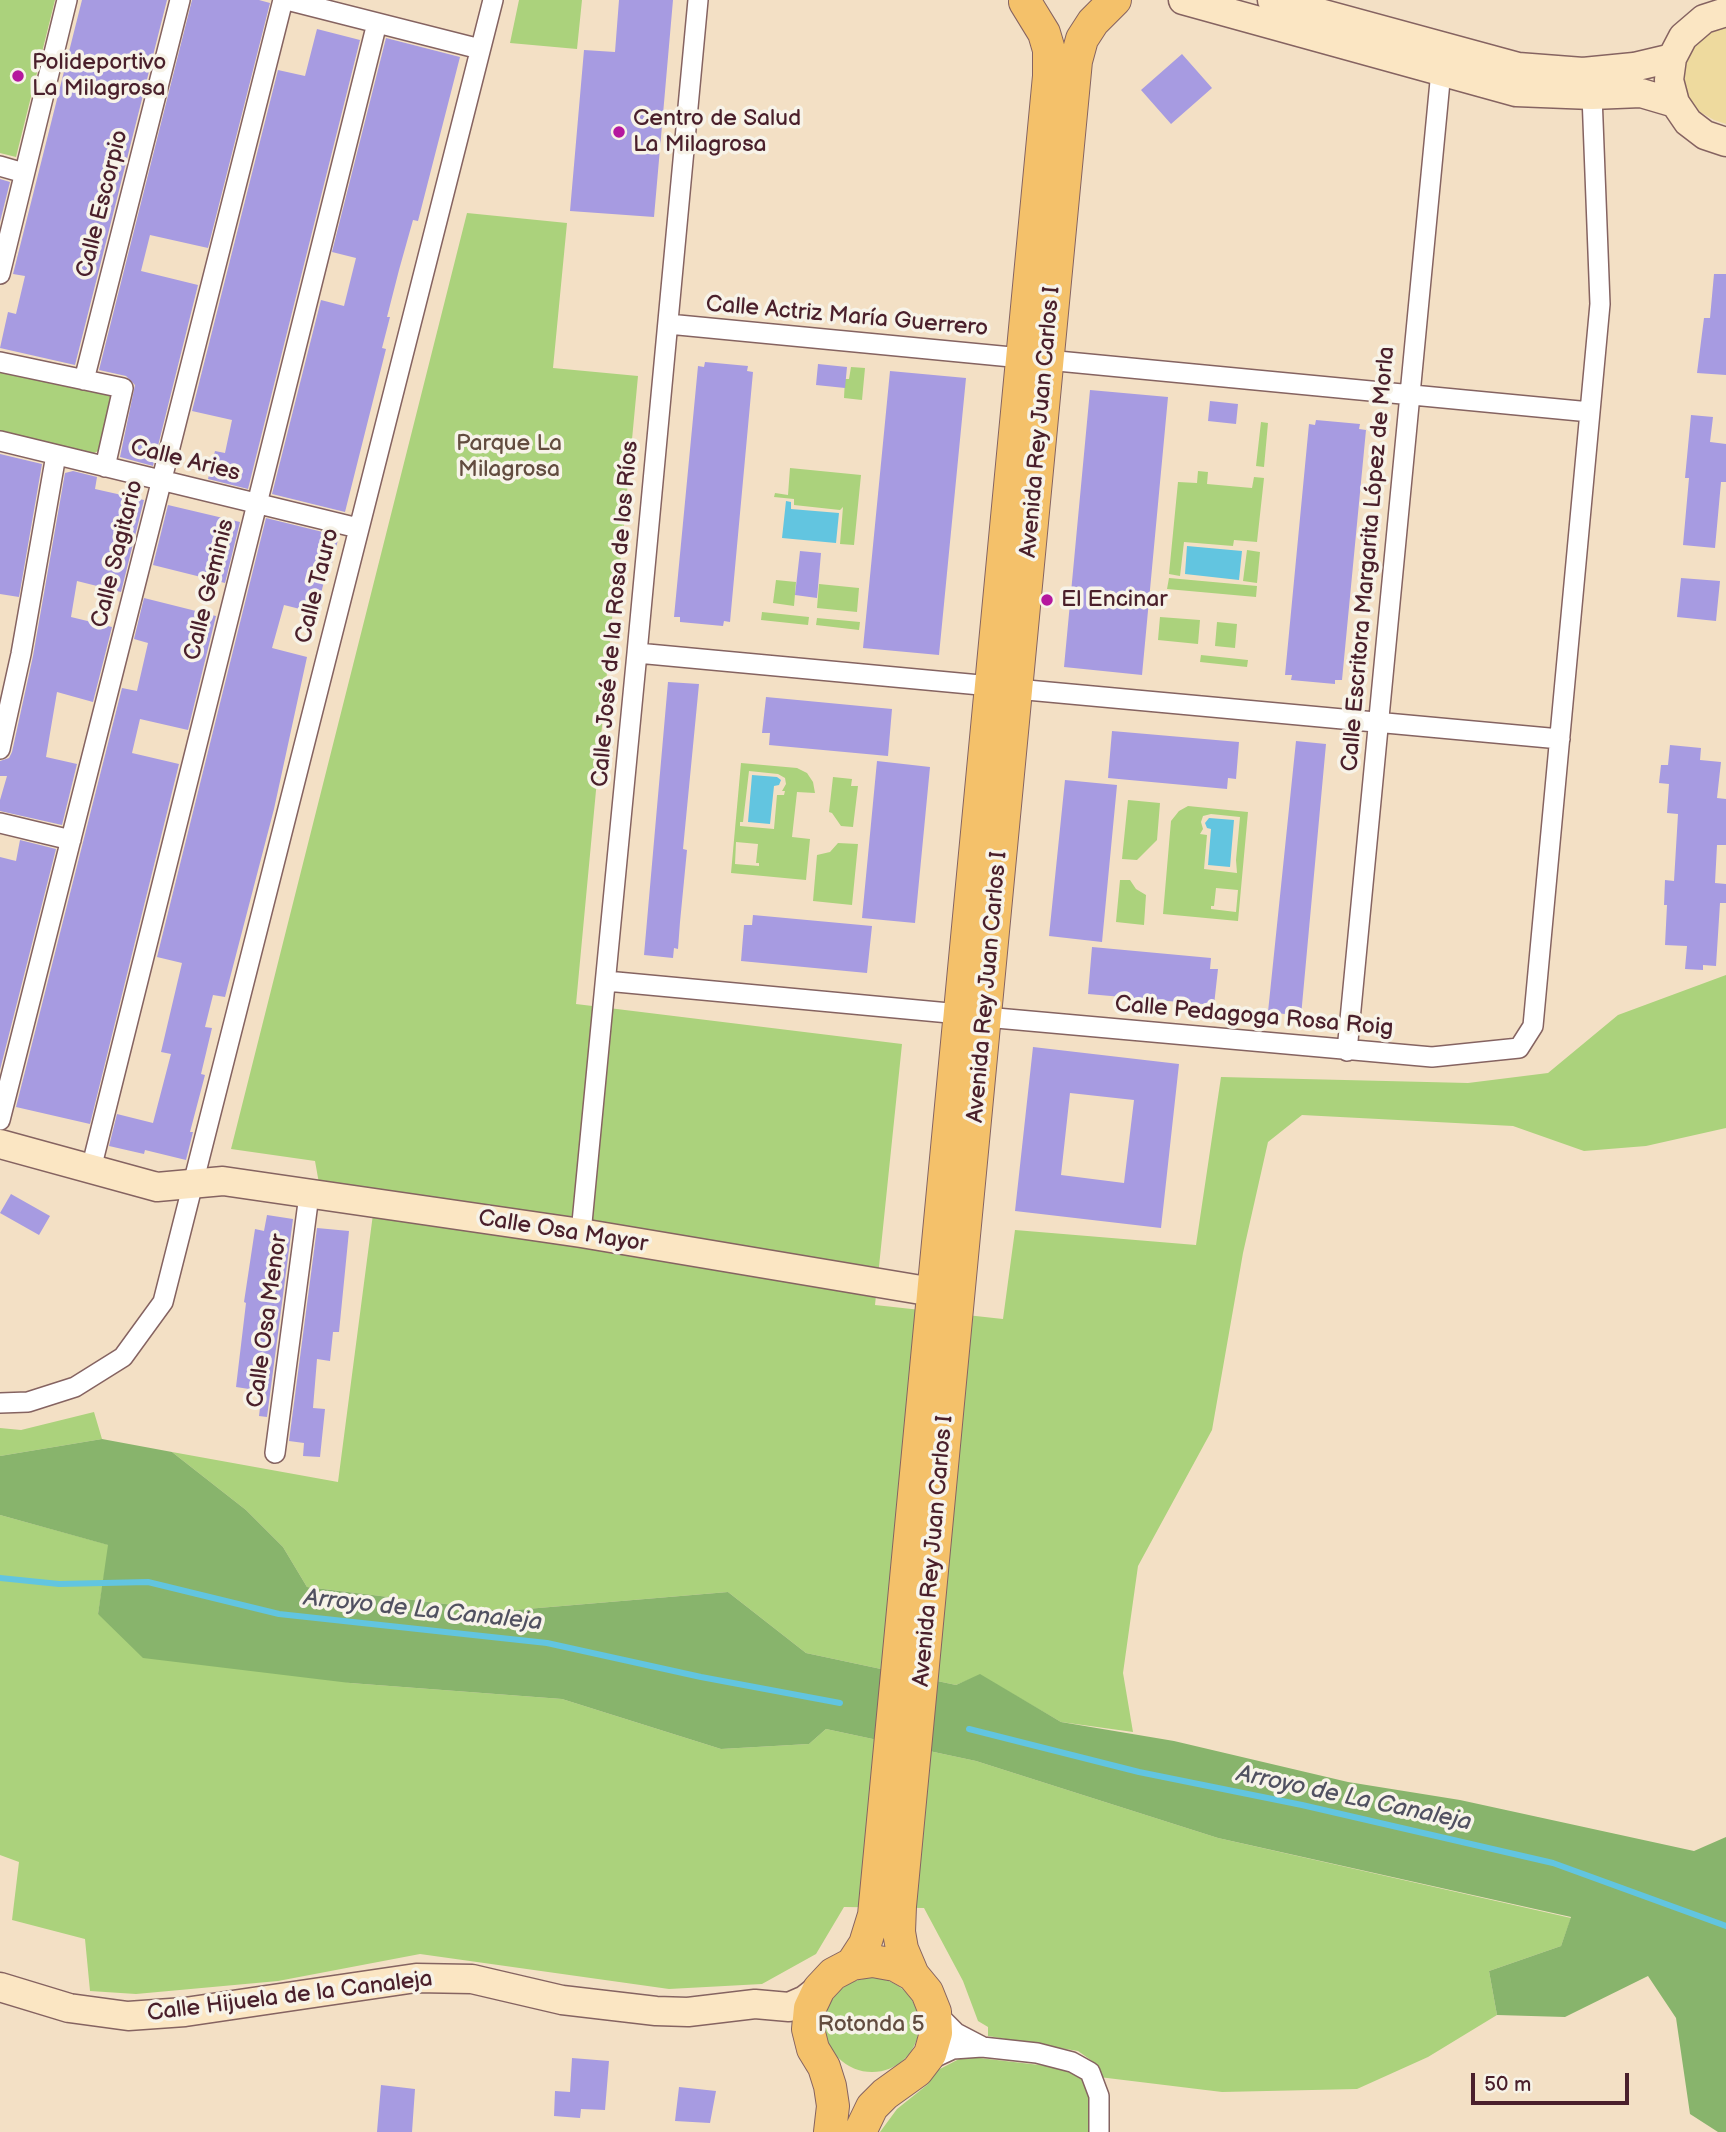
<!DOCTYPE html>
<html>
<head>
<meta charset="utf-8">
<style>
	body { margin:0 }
	#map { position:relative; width:1726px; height:2132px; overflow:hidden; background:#f3e0c5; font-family:"Balsamiq Sans",sans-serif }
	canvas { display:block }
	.scale { position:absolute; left:1471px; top:2073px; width:158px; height:32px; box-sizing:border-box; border:4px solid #4a1f2b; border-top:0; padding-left:9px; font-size:21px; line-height:24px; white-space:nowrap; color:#4a1f2b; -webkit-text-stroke:5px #f7f3e8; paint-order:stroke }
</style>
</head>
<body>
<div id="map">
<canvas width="1726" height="2132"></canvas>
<div class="scale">50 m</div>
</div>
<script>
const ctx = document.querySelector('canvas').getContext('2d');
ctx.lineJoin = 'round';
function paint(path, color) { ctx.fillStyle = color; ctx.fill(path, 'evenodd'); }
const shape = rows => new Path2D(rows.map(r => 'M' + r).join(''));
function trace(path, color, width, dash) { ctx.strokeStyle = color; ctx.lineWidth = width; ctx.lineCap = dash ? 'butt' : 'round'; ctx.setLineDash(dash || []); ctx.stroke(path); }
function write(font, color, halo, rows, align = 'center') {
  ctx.font = font + ' "Balsamiq Sans",sans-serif'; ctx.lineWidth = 7; ctx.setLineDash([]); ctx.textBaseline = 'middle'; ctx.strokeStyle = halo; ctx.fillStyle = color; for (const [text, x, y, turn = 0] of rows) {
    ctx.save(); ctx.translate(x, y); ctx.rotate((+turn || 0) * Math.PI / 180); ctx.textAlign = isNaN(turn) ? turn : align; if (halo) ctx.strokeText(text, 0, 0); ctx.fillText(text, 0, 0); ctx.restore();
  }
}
paint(shape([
	[0,0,55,0,16,157,0,153],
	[519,0,582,0,577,49,510,43],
	[467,213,567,223,553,368,638,376,620,566,617,566,576,1004,902,1044,875,1305,1003,1319,1015,1230,1196,1245,1221,1077,1468,1083,1548,1073,1618,1015,1726,975,1726,1128,1646,1146,1584,1151,1513,1126,1302,1115,1268,1142,1243,1253,1212,1430,1138,1566,1123,1673,1133,1732,1061,1722,980,1675,956,1685,806,1653,728,1592,503,1611,307,1587,283,1547,246,1510,172,1452,338,1482,373,1214,320,1189,315,1161,231,1149],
	[851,367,865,368,862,400,844,398,845,379,849,379],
	[0,368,108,393,115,403,104,448,94,453,0,431],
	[1261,422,1268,423,1264,467,1256,466],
	[790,468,861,475,854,545,840,544,843,507,840,510,794,505,794,499,774,497,775,493,788,495],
	[1198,471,1208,472,1207,484,1252,488,1254,477,1264,478,1257,542,1234,540,1233,546,1184,542,1180,576,1169,574,1178,482,1197,483],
	[1247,550,1260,552,1257,583,1243,581],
	[1169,578,1257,586,1256,597,1167,589],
	[776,580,796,582,794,606,773,603],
	[819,584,859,588,857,612,817,608],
	[762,612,809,617,808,625,761,620],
	[1160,617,1200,620,1198,644,1158,640],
	[817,618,860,622,859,630,816,625],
	[1217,622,1237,624,1235,648,1215,646],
	[1201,655,1248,660,1247,667,1200,662],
	[741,763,797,768,807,773,813,782,815,793,797,792,792,837,810,839,806,880,731,873],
	[749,771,778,774,785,778,786,784,782,791,785,791,784,795,777,795,774,829,740,826,740,822,743,822],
	[736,842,758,844,756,863,759,863,759,866,735,864],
	[833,777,852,779,851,786,858,786,853,827,841,826,832,813,829,812],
	[1128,800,1160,803,1157,840,1137,860,1122,859],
	[1188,806,1248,812,1238,921,1163,914,1171,821,1179,811],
	[1211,814,1240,817,1236,860,1237,873,1204,869,1207,835,1200,834,1203,829,1201,822,1203,816],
	[1216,888,1238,890,1236,912,1211,909,1211,906,1214,906],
	[838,843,858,844,852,905,813,901,817,855,830,852],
	[1120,880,1130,880,1136,889,1146,895,1144,925,1116,922],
	[94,1412,102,1439,0,1456,0,1428,21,1430],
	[0,1515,109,1545,98,1614,350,1683,562,1699,721,1749,809,1744,826,1729,976,1761,1218,1838,1571,1918,1561,1946,1489,1971,1497,2015,1428,2057,1357,2089,1222,2092,1099,2077,1095,2063,1078,2051,988,2036,988,2027,978,2021,963,1981,924,1908,844,1907,816,1954,762,1984,669,1989,420,1954,278,1981,136,1994,90,1991,85,1939,12,1920,19,1862,0,1855],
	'825 2025a47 47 0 1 1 94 0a47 47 0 1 1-94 0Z',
	[971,2057,1065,2068,1076,2073,1084,2081,1091,2093,1094,2132,880,2132,897,2109,927,2085,938,2070,961,2058]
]), '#abd27c');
paint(shape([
	[102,1439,172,1452,246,1510,283,1547,307,1587,503,1611,728,1592,806,1653,956,1685,980,1674,1061,1722,1174,1741,1348,1782,1460,1800,1694,1851,1726,1837,1726,2132,1718,2132,1690,2114,1676,2018,1648,1976,1565,2017,1497,2015,1489,1971,1561,1946,1571,1917,1218,1838,976,1761,826,1729,809,1744,721,1749,562,1699,350,1683,143,1658,98,1614,108,1545,0,1515,0,1456]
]), '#88b46c');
paint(shape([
	[1726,27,1726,124,1714,120,1700,112,1690,100,1685,85,1684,69,1689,54,1698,41,1711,31]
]), '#eeda9e');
paint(shape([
	[786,501,791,502,791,509,839,513,836,543,782,538],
	[1187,546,1242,551,1239,580,1185,574],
	[752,775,777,777,781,780,779,785,774,786,770,824,748,822],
	[1209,818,1234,820,1230,867,1208,865,1211,829,1207,828,1205,823]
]), '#62c5e0');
trace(shape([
	[0,1578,59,1584,148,1582,279,1614,547,1643,701,1677,840,1703],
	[969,1729,1139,1772,1302,1805,1553,1863,1726,1926]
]), '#62c5e0', 6);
paint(shape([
	[82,0,167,0,75,365,0,348,8,312,16,314,25,276,13,274],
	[192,0,259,0,270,3,208,248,150,235,141,271,198,285,153,466,120,457,135,385,126,376,99,370],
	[619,0,673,0,654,217,570,211,584,50,615,52],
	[317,29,360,40,248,489,208,479,215,451,225,453,232,420,192,411,278,70,305,76],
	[386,38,460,57,418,221,413,220,399,270,387,317,390,317,382,348,386,349,345,512,272,494,321,300,344,306,356,258,332,252],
	[1182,54,1212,88,1171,124,1141,90],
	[0,179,10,182,0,222],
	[1714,274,1726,274,1726,375,1697,373,1704,318,1710,318],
	[705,362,748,366,747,371,753,372,730,622,724,621,723,626,680,622,680,617,674,617,698,366,704,367],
	[818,364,847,367,845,388,816,385],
	[890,371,966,378,939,655,863,648],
	[1090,390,1168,397,1142,675,1064,667],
	[1210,401,1238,404,1236,424,1208,421],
	[1691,415,1713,417,1710,442,1726,444,1726,482,1721,482,1715,548,1683,545,1689,478,1685,478],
	[1316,420,1360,424,1359,429,1366,430,1342,680,1335,680,1335,684,1291,680,1292,675,1285,675,1309,424,1315,425],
	[0,454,42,464,19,597,0,594],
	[73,471,97,477,95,489,144,500,121,592,77,581,71,617,112,627,93,702,57,692,46,757,77,764,62,825,0,811,0,800,7,776,0,776,0,761,9,758,12,752,33,656,65,473],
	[168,505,240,522,225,583,153,565],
	[266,518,339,536,332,563,329,562,316,613,284,605,272,648,307,657,274,809,225,997,213,995,205,1027,212,1028,201,1074,205,1075,190,1132,193,1132,186,1160,145,1150,144,1154,109,1146,117,1114,153,1123,171,1054,161,1052,182,963,157,957],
	[800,551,821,553,817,598,795,595],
	[1681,578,1720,581,1716,621,1677,617],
	[144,598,216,616,188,730,140,719,132,753,179,764,90,1124,16,1107,122,688,137,691,148,643,134,639],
	[668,682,699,684,683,849,687,850,680,922,678,949,674,948,673,958,644,955],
	[766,697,892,709,888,756,769,745,770,733,762,733],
	[1112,731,1239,742,1236,779,1228,778,1227,789,1108,778],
	[1296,741,1326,744,1301,1016,1268,1012],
	[1670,745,1701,748,1700,760,1721,762,1717,798,1726,799,1726,845,1717,845,1715,883,1726,884,1726,903,1720,903,1716,966,1703,965,1703,970,1685,969,1687,946,1665,945,1667,905,1664,905,1665,880,1674,881,1678,814,1667,813,1669,784,1659,783,1661,765,1668,765],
	[877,761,930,767,915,923,862,918],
	[1065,780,1117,785,1102,942,1049,936],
	[20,840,56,849,0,1070,0,857,16,861],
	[753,915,872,926,867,973,741,961,744,925,752,925],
	[1092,947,1211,958,1210,969,1218,969,1214,1005,1088,994],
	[1033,1047,1179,1064,1161,1228,1015,1211],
	[1070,1093,1134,1100,1124,1183,1061,1175],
	[11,1194,50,1216,39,1235,0,1213],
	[267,1215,293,1219,267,1417,259,1416,262,1391,236,1387,246,1303,244,1302,255,1229,264,1231],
	[317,1228,349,1231,339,1332,333,1332,330,1361,317,1359,313,1408,325,1409,320,1457,303,1456,304,1443,289,1441],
	[572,2058,609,2061,605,2110,581,2109,580,2118,554,2116,555,2091,570,2092],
	[381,2085,415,2089,412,2132,377,2132],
	[679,2087,716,2091,710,2123,675,2121]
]), '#a79be1');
const street = shape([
	[287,0,480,49],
	[0,166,24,173],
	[0,274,67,0],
	[668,324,1022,358],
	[1047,360,1590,412],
	[0,362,123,388,105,467],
	[84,380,180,0],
	[0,441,358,528],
	[637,653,991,686],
	[1016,689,1560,739],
	[0,749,21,654,56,455],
	[0,823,71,840],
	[606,981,960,1014],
	[985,1017,1432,1057,1519,1048,1533,1026,1600,304,1592,95],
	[1347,1051,1441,71],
	[0,1120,283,0],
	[91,1169,377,23],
	[581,1233,637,653,698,0],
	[0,1403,28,1402,75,1387,123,1357,163,1302,493,0],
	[275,1453,309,1195],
	[935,2012,956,2033,981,2046],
	[925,2062,953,2049,982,2047,1037,2053,1072,2062,1090,2072,1099,2096,1099,2132]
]);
const secondary = shape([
	[1183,0,1516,92,1592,95,1641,93,1675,103],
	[1272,0,1518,67,1583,72,1634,67,1672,58],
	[1726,12,1704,19,1683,37,1672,58,1669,80,1675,103,1688,122,1705,135,1726,142],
	[0,1144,157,1187,223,1181,581,1233,933,1292],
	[0,1987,69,2008,128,2016,185,2012,416,1978,472,1979,562,2000,656,2011,688,2012,755,2004,789,2007,805,2000,819,1989]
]);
const primary = shape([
	[852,1964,865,1944,874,1915,1049,76,1049,50,1044,33,1025,2],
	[830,2132,833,2106,830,2086,824,2067,813,2049,808,2029,810,2008,819,1989,833,1974,852,1964,873,1961,895,1965,913,1975],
	[860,2132,872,2107,885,2094,917,2071,930,2054,936,2033,935,2012,927,1992,913,1975,902,1949,899,1932,900,1906,1076,61,1082,39,1093,22,1115,0]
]);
trace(street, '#856361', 22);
trace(secondary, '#856361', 31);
trace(primary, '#856361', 34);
trace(street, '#fff', 19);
trace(secondary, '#fbe6c3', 28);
trace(primary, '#f4c16a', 32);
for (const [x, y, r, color] of [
	[18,76,7,"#b5179e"],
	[619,132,7,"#b5179e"],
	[1047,600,7,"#b5179e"]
]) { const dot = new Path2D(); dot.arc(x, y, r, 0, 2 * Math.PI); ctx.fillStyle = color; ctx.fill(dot); trace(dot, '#f7f3e8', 2.5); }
write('23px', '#4a1f2b', '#f7f3e8', [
	["Polideportivo",32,63],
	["La Milagrosa",32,89],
	["Centro de Salud",633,119],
	["La Milagrosa",633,145],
	["El Encinar",1061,600]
], 'left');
write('23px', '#4a1f2b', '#f7f3e8', [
	["Calle Escorpio",103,204,-76],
	["Calle Actriz María Guerrero",847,317,5],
	["Avenida Rey Juan Carlos I",1041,422,-85],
	["Calle Aries",185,461,14],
	["Calle Sagitario",118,554,-76],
	["Calle Escritora Margarita López de Morla",1369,559,-85],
	["Calle Tauro",318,586,-76],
	["Calle Géminis",210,590,-76],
	["Calle José de la Rosa de los Ríos",616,614,-85],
	["Avenida Rey Juan Carlos I",988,987,-85],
	["Calle Pedagoga Rosa Roig",1254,1017,5],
	["Calle Osa Mayor",563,1232,9],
	["Calle Osa Menor",268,1321,-82],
	["Avenida Rey Juan Carlos I",934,1551,-85],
	["Calle Hijuela de la Canaleja",290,1997,-7]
]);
write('23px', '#624c3f', '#f7f3e8', [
	["Parque La",509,444],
	["Milagrosa",509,470],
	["Rotonda 5",871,2025]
]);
write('italic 24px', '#515161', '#f7f3e8', [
	["Arroyo de La Canaleja",423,1611,6],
	["Arroyo de La Canaleja",1354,1799,12]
]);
</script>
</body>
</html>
